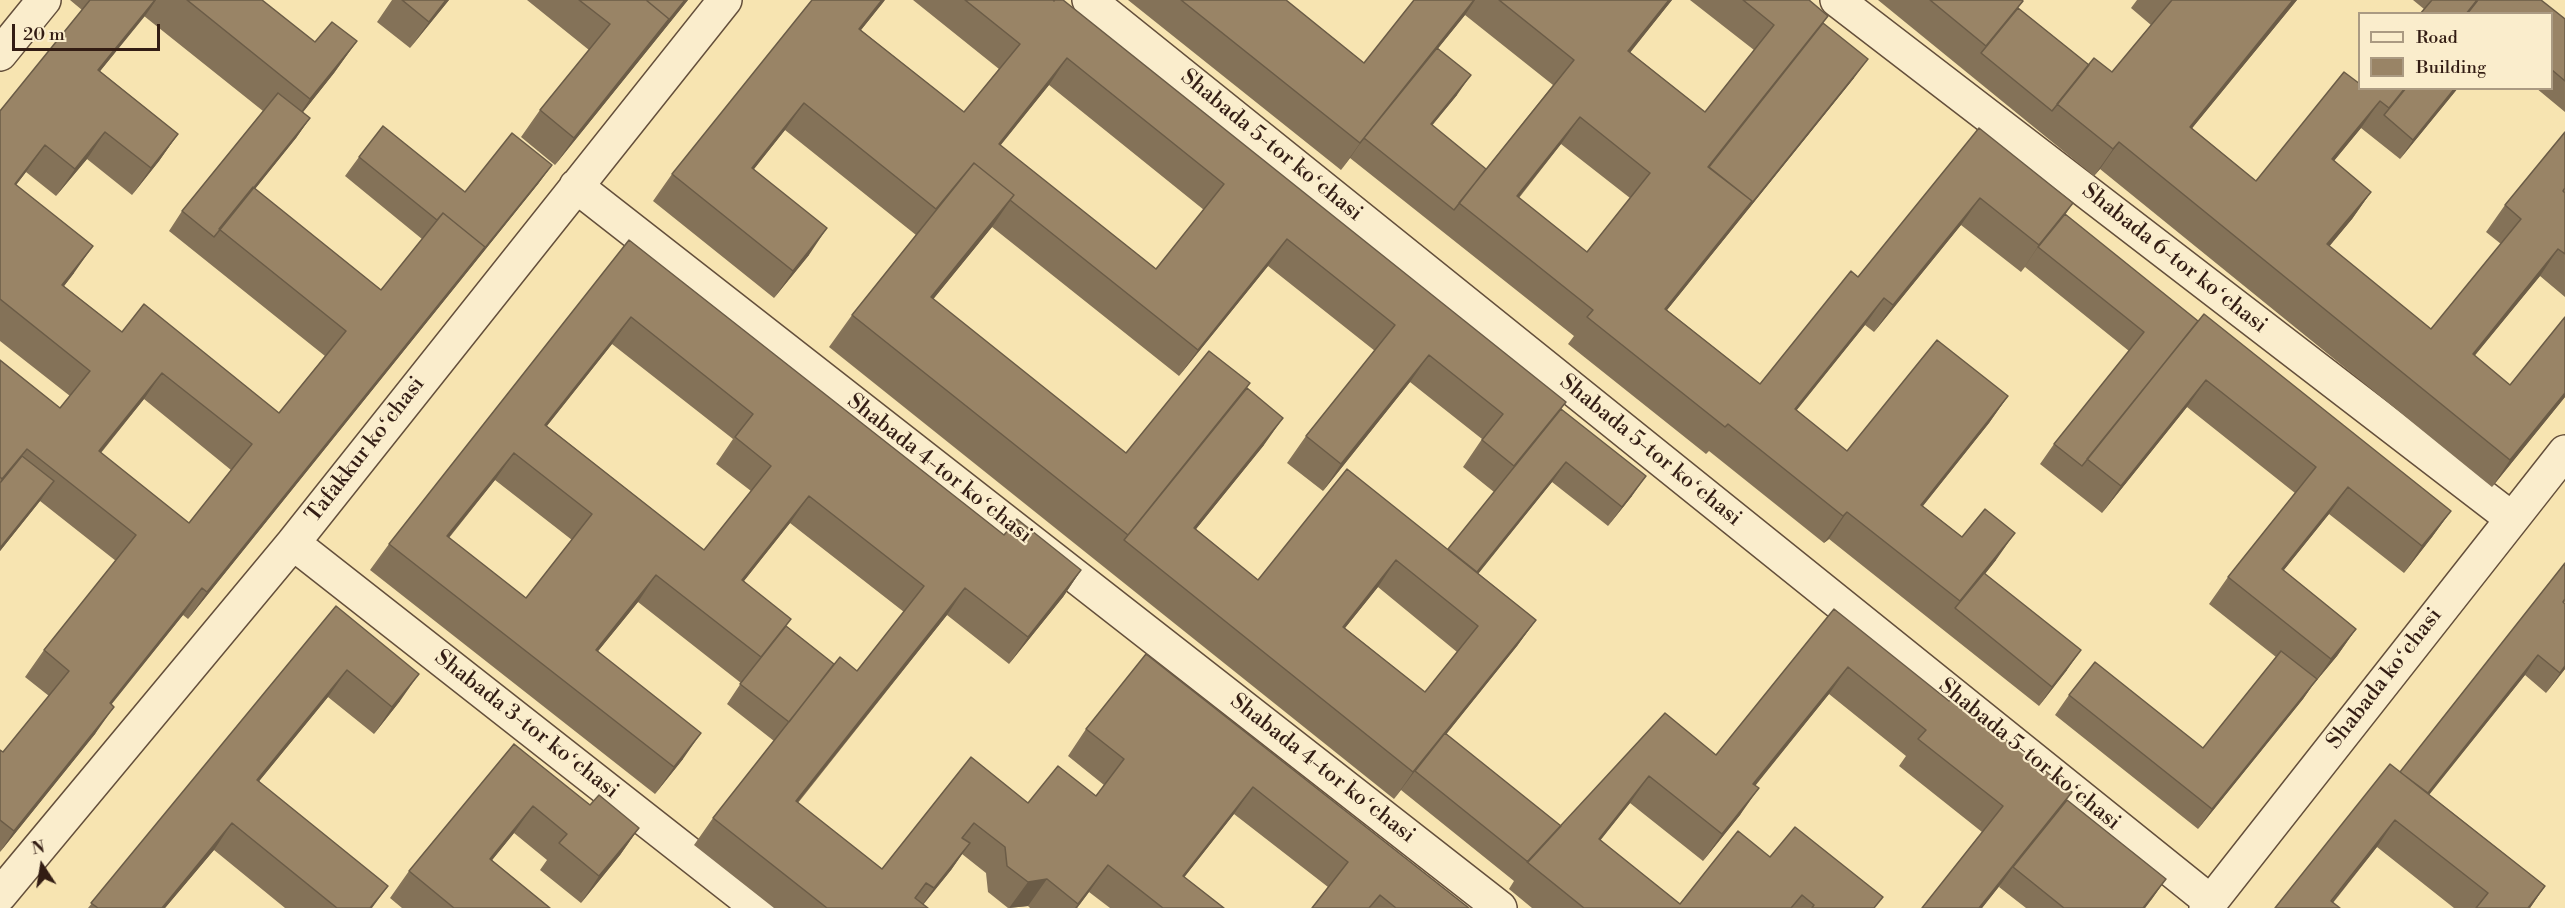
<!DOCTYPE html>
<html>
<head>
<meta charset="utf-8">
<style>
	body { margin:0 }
	#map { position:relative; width:2565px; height:908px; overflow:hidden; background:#f7e4b1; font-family:"Libre Bodoni",serif }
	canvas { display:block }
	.legend { position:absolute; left:2358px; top:12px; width:195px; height:78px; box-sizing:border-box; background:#faedcc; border:2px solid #aa9a82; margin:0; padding:8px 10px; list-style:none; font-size:18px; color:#331d14 }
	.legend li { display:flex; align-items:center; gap:12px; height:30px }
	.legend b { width:30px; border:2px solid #aa9a82 }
	.north { position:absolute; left:12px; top:836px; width:60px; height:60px; -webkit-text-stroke:4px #faedcc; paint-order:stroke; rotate:348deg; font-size:16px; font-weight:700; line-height:24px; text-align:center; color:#331d14 }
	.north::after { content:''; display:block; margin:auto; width:21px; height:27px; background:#331d14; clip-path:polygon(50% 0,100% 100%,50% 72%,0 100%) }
	.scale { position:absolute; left:12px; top:24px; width:148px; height:27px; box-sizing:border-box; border:3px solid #331d14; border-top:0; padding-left:8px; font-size:18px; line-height:21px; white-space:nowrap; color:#331d14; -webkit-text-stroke:4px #faedcc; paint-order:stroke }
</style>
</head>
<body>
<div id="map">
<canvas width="2565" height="908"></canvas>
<ul class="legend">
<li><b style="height:8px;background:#faedcc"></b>Road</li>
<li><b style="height:16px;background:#998466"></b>Building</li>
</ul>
<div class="north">N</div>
<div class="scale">20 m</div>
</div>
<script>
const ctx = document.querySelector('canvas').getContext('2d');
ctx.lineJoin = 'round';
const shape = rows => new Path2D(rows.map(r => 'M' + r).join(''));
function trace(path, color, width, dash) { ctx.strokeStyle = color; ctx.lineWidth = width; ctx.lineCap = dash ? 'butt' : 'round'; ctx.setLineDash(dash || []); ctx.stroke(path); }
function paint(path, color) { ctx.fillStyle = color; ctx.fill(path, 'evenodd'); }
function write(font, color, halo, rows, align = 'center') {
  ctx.font = font + ' "Libre Bodoni",serif'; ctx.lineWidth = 4.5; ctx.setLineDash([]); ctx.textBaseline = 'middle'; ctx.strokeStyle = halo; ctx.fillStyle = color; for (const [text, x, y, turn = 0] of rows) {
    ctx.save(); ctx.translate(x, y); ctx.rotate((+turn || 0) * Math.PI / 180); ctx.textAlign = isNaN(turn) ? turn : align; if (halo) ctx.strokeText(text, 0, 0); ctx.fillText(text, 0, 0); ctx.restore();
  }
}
const minor = shape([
	[1089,0,2211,902],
	[1837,0,2511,518],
	[0,54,44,0],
	[576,186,1500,908],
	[293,543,758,908],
	[0,895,293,543,725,0],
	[2206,908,2565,452]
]);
trace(minor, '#644f3b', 36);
trace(minor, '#faedcc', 33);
paint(shape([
	[70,0,262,0,315,42,357,41,334,73,303,112,310,118,296,138,255,189,381,290,422,239,345,176,359,157,465,192,552,165,538,184,188,619,183,615,111,704,95,734,0,852,0,750,3,752,49,696,25,677,44,650,116,561,40,501,0,551,0,360,60,408,70,396,0,341,0,111,82,10],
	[144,16,263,111,182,211,169,231,325,356,279,413,122,332,64,286,74,273,16,185,26,172,56,196,87,159,132,195,159,161,178,134,100,71],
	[144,399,231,470,189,523,101,453],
	[392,0,449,0,410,48,377,22],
	[527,0,688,0,555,165,521,137,540,110,589,50],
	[885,0,861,30,964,112,999,69,913,0,1053,0,1566,402,1561,409,1632,496,1608,526,1552,482,1478,573,1536,620,1517,646,1446,734,1561,826,1665,713,1716,755,1834,609,2067,800,2166,879,2145,908,2026,908,1999,887,2001,884,1982,908,1922,908,1982,832,1899,766,1906,756,1829,694,1755,785,1740,815,1703,861,1630,803,1600,840,1680,904,1770,857,1875,908,1532,908,1509,889,1514,881,1401,790,1394,799,829,347,852,315,916,235,785,130,754,169,809,255,774,298,653,201,672,174],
	[1049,85,1204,210,1156,269,1000,145],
	[992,227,1179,376,1268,266,1375,351,1306,436,1287,463,1323,491,1410,382,1482,439,1463,467,1494,492,1448,549,1258,580,1196,529,1264,445,1246,389,1126,453,933,299],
	[1378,587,1457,652,1425,692,1345,628],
	[1128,0,1286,0,1364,63,1414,0,1672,0,1630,52,1705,112,1754,50,1690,0,1809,0,1828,16,1823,23,1854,78,1667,310,1760,384,1858,277,1979,128,2065,215,2198,321,2451,511,2432,537,2404,573,2329,514,2283,571,2356,629,2337,656,2312,686,2303,699,2198,829,2055,715,2069,695,2203,748,2276,657,2209,604,2228,577,2295,493,2187,407,2102,513,2040,464,2054,444,2129,351,2025,267,2021,272,1961,225,1874,332,1865,325,1796,410,1847,451,2008,396,1989,423,1923,506,1962,537,1996,560,1985,574,2067,670,2039,706,1829,539,1824,543,1709,451,1706,454,1568,344,1574,336,1350,158,1341,170],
	[1465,15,1553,85,1486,169,1432,125,1457,95,1438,48],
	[1561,144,1630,198,1587,252,1519,198],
	[1878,0,2022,0,2018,8,2089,65,2112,72,2151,25,2131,8,2137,0,2297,0,2192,128,2256,181,2360,88,2458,88,2400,159,2361,128,2334,161,2371,192,2352,219,2329,246,2431,329,2501,244,2486,232,2505,205,2565,132,2565,297,2540,276,2474,356,2510,385,2565,397,2492,487,2100,169,2094,176],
	[2413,0,2541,0,2565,19,2565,112,2536,88,2552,88,2552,14,2424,9],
	[629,240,1004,535,1081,570,1063,597,1009,664,947,615,798,803,882,869,971,757,1028,803,1096,796,1104,785,1068,756,1086,729,1146,654,1469,908,1312,908,1328,887,1234,814,1184,877,1224,908,1110,908,1089,892,1077,908,1030,908,1028,906,1008,908,988,892,986,873,962,854,951,870,923,905,928,908,774,908,694,845,713,818,774,741,727,704,741,683,638,602,598,651,683,759,655,794,370,570,389,544],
	[612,344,733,439,716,464,751,491,704,550,547,426],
	[495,480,572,540,526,598,449,538],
	[790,523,904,612,857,671,834,664,786,626,744,581],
	[2565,563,2565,602,2564,603,2565,669,2546,693,2525,675,2429,794,2545,886,2530,908,2454,908,2377,847,2333,903,2275,908,2400,772],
	[336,606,400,701,374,734,328,697,259,781,372,908,285,908,214,850,165,908,88,908],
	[514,744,590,805,639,828,620,855,581,903,540,870,547,860,514,833,492,860,550,908,402,908,390,898,409,871]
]), '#847258');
paint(shape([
	[155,0,156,0,145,16,79,97,98,70],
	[446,0,449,0,410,48,429,22],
	[685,0,688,0,555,165,574,138],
	[882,0,885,0,840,56,859,29],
	[1474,0,1475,0,1465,15,1365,139,1364,138],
	[1669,0,1672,0,1610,78,1628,51],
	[2293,0,2297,0,2171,154,2190,127],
	[357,41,334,73,288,131,310,99],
	[1067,58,1049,85,980,171,999,144],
	[1868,59,1854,78,1646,336,1665,309],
	[1471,75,1457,95,1417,144,1431,124],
	[2455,88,2458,88,2400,159,2413,140],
	[2380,101,2361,128,2313,186,2332,159],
	[804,103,785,130,734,194,752,168],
	[1580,117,1561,144,1498,223,1517,196],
	[310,118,296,138,221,231,220,230],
	[105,132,87,159,56,196,75,169],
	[178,134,159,161,132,195,151,168],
	[1364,138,1350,158,1341,170,1360,143],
	[2119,142,2100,169,2094,176,2113,149],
	[45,145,26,172,0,206,15,184],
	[552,165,538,184,188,619,207,592],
	[2371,192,2352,219,2309,271,2327,244],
	[1014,195,992,227,909,329,931,297],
	[1980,198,1961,225,1874,332,1893,305],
	[2073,203,2055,230,2038,247,2021,272,2039,245],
	[827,228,809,255,774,298,793,271],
	[1287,239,1268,266,1179,376,1198,350],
	[93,246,74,273,44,312,62,285],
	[2558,249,2540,276,2454,381,2473,354],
	[1884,298,1865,325,1776,436,1795,409],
	[631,317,612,344,526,452,545,425],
	[1429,355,1410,382,1323,491,1341,464],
	[162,373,144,399,80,478,99,451],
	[2206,380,2187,407,2102,513,2121,486],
	[2565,393,2565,397,2492,487,2510,460],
	[2008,396,1989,423,1902,532,1921,505],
	[1283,418,1264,445,1175,555,1194,528],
	[514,453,495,480,428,563,447,536],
	[1566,462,1552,482,1458,599,1471,579],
	[1646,476,1632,496,1608,526,1622,507],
	[54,481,40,501,0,551,0,548],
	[2348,487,2329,514,2263,596,2282,569],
	[809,496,790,523,723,607,742,580],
	[2451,511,2432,537,2404,573,2422,546],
	[1847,512,1829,539,1824,543,1843,516],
	[2015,533,1996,560,1956,610,1955,608,1960,601],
	[1396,560,1378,587,1324,654,1343,627],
	[1081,570,1063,597,1009,664,1028,637],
	[656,575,638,602,577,677,596,650],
	[202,588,183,615,91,730,110,703],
	[965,588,947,615,777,828,796,801],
	[1536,620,1517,646,1416,772,1415,771,1394,799,1413,772],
	[2356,629,2337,656,2312,686,2331,659],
	[2081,650,2067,670,2039,706,2052,687],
	[2538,655,2525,675,2409,820,2422,800],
	[2565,666,2565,669,2546,693,2560,673],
	[1848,667,1829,694,1735,811,1753,784],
	[347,670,328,697,238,807,257,780],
	[419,674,400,701,374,734,392,707],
	[2317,679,2303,699,2198,829,2212,809],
	[114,707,95,734,0,852,14,831],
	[701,733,683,759,655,794,674,767],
	[1649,776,1630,803,1580,866,1599,839],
	[1253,787,1234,814,1164,903,1183,876],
	[1759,788,1740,815,1703,861,1722,834],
	[2072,792,2053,819,2013,867,2001,884,1982,908,1979,908],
	[533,806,514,833,471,886,490,859],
	[2395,820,2377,847,2328,908,2327,908],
	[232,823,214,850,165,908,162,908],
	[639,828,620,855,581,903,599,876],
	[970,843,951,870,920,908,934,888],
	[1108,865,1089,892,1077,908,1075,908],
	[1047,879,1028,906,1009,908,1028,882],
	[2166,879,2152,899,2145,908,2143,908],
	[388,886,372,908,370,908],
	[2545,886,2530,908,2528,908]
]), '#6b5c47');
const building = shape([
	[90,0,155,0,98,70,178,134,151,168,105,132,75,169,45,145,15,184,93,246,62,285,122,332,144,304,279,413,346,331,219,229,253,187,381,290,443,213,485,247,207,592,202,588,110,703,114,707,14,831,0,820,0,750,3,752,69,671,44,650,136,535,27,449,2,479,0,477,0,360,60,408,90,371,0,299,0,111,90,0],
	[162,373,252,444,189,523,99,451,162,373],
	[187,0,262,0,315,42,332,22,357,41,310,99,187,0],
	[402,0,446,0,429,22,402,0],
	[579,0,646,0,669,19,574,138,540,110,610,24,579,0],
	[646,0,685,0,664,26,669,19,646,0],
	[812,0,882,0,859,29,964,112,1020,44,965,0,1053,0,1054,1,1055,0,1063,0,1566,402,1514,466,1482,440,1503,414,1429,355,1341,464,1306,436,1395,325,1287,239,1198,350,1010,200,1014,195,974,163,936,209,804,103,752,168,827,228,793,271,672,174,812,0],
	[1067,58,1224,184,1156,269,999,144,1067,58],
	[1181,0,1286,0,1364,63,1414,0,1474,0,1360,143,1181,0],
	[1499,0,1669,0,1628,51,1705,112,1774,25,1743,0,1809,0,1828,16,1708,167,1752,201,1665,309,1760,384,1851,271,1858,277,1979,128,2073,203,2039,245,1980,198,1893,305,1884,298,1795,409,1847,451,1937,340,2008,396,1921,505,1962,537,1985,509,2015,533,1960,601,1847,512,1843,516,1728,424,1725,427,1587,317,1593,310,1459,203,1574,60,1499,0],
	[1580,117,1650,173,1587,252,1517,196,1580,117],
	[1930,0,2022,0,2023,1,1986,46,1930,0],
	[2172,0,2293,0,2190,127,2256,181,2344,72,2360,84,2360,88,2405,88,2389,108,2380,101,2332,159,2371,192,2327,244,2431,329,2521,219,2505,205,2565,132,2565,188,2563,191,2565,193,2565,254,2558,249,2473,354,2510,385,2565,317,2565,393,2510,460,2119,142,2113,149,2057,104,2094,58,2112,72,2172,0],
	[2432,0,2477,0,2466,14,2420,14,2432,0],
	[2478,0,2541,0,2565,19,2565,81,2552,70,2552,14,2467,14,2478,0],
	[2018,8,2089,65,2052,111,1981,53,2018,8],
	[1823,23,1868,59,1747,209,1752,201,1709,167,1823,23],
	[1437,48,1471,75,1431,124,1486,169,1454,210,1364,138,1437,48],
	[2406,88,2455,88,2413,140,2384,115,2406,88],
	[278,93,310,118,214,237,182,211,278,93],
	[383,126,465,192,512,133,552,165,480,254,485,247,443,213,437,220,359,157,383,126],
	[974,163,1014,195,931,297,1126,453,1209,351,1250,383,1128,535,852,315,974,163],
	[2065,214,2198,321,2082,466,2054,444,2144,332,2038,247,2065,214],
	[629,240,1004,535,1017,519,1081,570,1028,637,965,588,796,801,882,869,971,757,1028,803,1058,766,1096,796,1124,759,1086,729,1146,654,1469,908,1396,908,1380,895,1369,908,1312,908,1348,862,1253,787,1183,876,1224,908,1163,908,1108,865,1078,904,1047,879,1028,882,1007,866,1005,847,974,823,962,838,970,843,934,888,926,883,915,898,928,908,827,908,713,818,840,657,857,671,924,586,809,496,742,580,791,619,761,657,656,575,596,650,701,733,674,767,389,544,629,240],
	[631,317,753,414,735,437,771,466,704,550,545,425,631,317],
	[514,453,592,514,526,598,447,536,514,453],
	[2204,314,2451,511,2422,546,2348,487,2282,569,2356,629,2331,659,2228,577,2316,467,2206,380,2121,486,2087,459,2204,314],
	[1247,388,1283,418,1194,528,1258,580,1347,469,1536,620,1413,772,1124,540,1247,388],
	[1396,560,1478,626,1425,692,1343,627,1396,560],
	[1561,409,1646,476,1622,507,1566,462,1477,572,1448,549,1561,409],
	[22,456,54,481,0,548,0,483,22,456],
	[2565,563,2565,599,2563,602,2565,604,2565,666,2560,673,2538,655,2428,793,2400,772,2565,563],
	[1984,573,2081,650,2052,687,1955,608,1984,573],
	[336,606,419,674,392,707,347,670,257,780,388,886,370,908,337,908,232,823,162,908,98,908,91,903,336,606],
	[1834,609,1949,701,1952,697,2072,792,1979,908,1922,908,2003,806,1918,739,1926,730,1848,667,1753,784,1759,788,1722,834,1649,776,1599,839,1680,904,1738,831,1770,857,1795,827,1883,897,1874,908,1812,908,1814,905,1802,895,1791,908,1584,908,1527,862,1665,713,1716,755,1834,609],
	[786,626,834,664,789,722,740,684,786,626],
	[2281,651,2317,679,2212,809,2069,695,2095,662,2203,748,2281,651],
	[1445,733,1561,826,1528,862,1415,771,1445,733],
	[514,744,590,805,599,795,639,828,599,876,559,843,567,834,533,806,490,859,550,908,454,908,409,871,514,744],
	[2390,764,2545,886,2528,908,2476,908,2488,893,2395,820,2331,901,2340,908,2275,908,2390,764],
	[2067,800,2166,879,2143,908,2064,908,2013,867,2067,800]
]);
paint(building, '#998466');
trace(building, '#6b5c47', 1.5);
write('22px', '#331d14', '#faedcc', [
	["Shabada 5-tor koʻchasi",1271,146,39],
	["Shabada 6-tor koʻchasi",2174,259,38],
	["Tafakkur koʻchasi",366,450,-52],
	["Shabada 5-tor koʻchasi",1650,451,39],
	["Shabada 4-tor koʻchasi",939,469,38],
	["Shabada koʻchasi",2385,679,-52],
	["Shabada 3-tor koʻchasi",526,725,38],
	["Shabada 5-tor koʻchasi",2029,755,39],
	["Shabada 4-tor koʻchasi",1322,769,38]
]);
</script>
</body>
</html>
